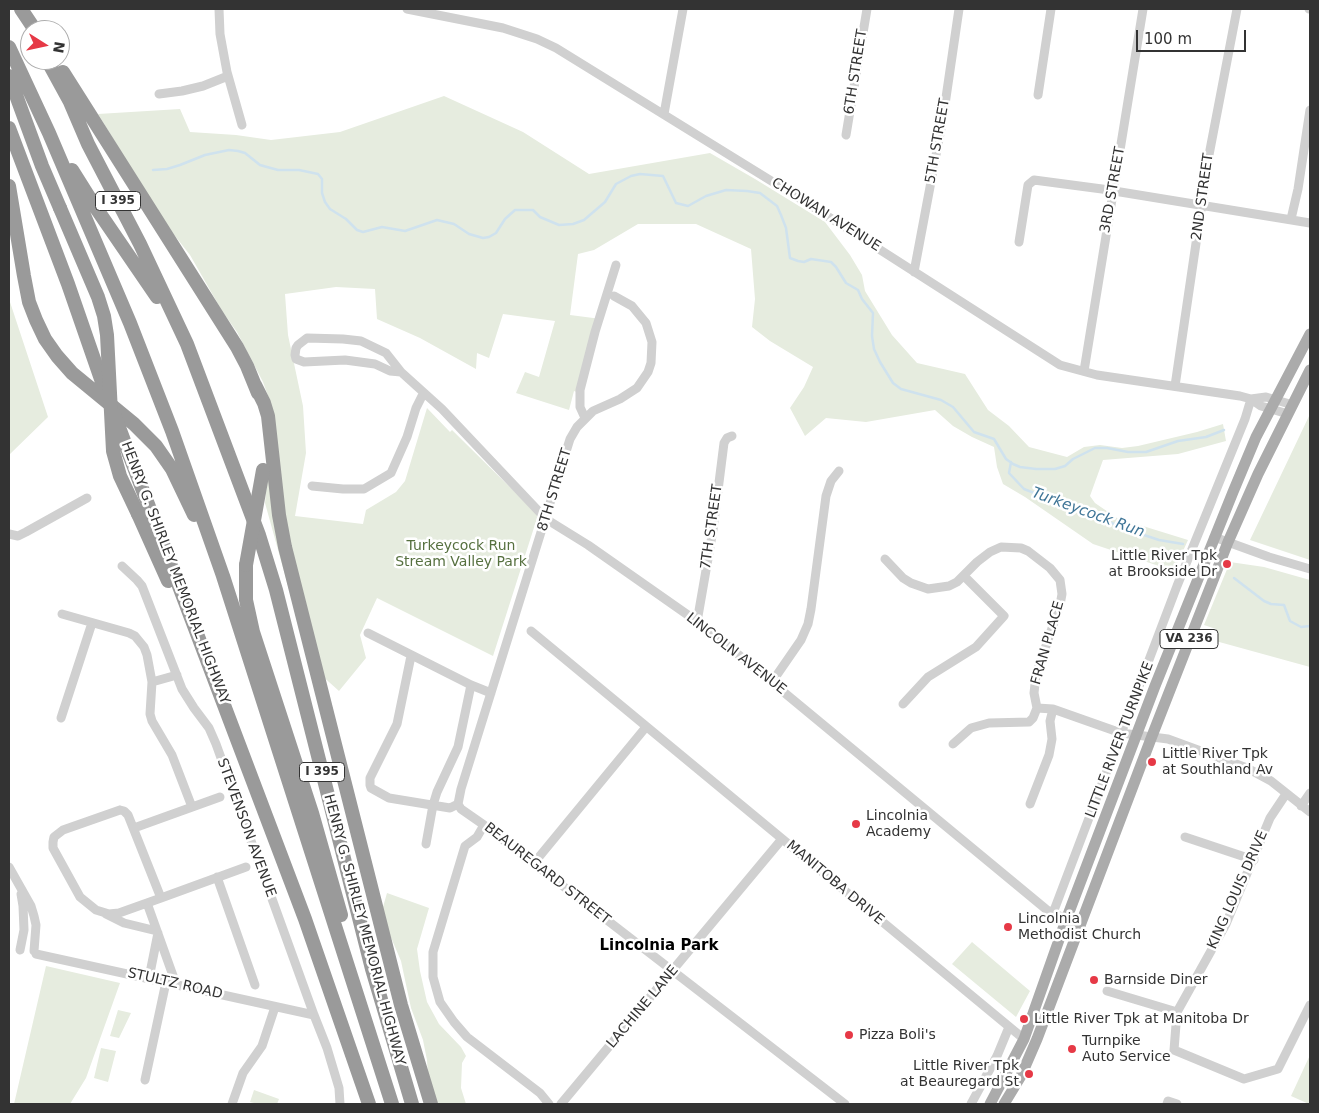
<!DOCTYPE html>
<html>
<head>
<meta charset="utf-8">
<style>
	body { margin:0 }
	#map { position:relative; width:1319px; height:1113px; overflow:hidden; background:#fff; font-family:"DejaVu Sans",sans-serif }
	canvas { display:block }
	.frame { position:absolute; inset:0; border:10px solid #333; pointer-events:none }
	.north { position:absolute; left:20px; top:20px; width:50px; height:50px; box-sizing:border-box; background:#fff; border:1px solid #adadad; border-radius:50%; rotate:100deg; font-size:14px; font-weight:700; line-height:20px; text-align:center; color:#333 }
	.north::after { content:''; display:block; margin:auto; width:18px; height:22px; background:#e63946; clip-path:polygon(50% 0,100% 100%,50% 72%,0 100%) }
	.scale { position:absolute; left:1136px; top:30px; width:110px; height:22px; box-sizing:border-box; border:2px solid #333; border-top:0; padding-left:6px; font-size:15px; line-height:18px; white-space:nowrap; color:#333; -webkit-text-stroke:4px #fff; paint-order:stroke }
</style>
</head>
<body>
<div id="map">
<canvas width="1319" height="1113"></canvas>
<div class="frame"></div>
<div class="north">N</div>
<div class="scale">100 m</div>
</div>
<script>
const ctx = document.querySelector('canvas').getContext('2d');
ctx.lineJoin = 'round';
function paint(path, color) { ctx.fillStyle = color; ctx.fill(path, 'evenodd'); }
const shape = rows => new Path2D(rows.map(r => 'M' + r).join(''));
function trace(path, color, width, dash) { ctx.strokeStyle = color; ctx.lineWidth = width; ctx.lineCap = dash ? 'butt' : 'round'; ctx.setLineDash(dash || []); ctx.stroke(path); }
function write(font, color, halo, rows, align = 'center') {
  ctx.font = font + ' "DejaVu Sans",sans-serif'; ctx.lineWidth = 5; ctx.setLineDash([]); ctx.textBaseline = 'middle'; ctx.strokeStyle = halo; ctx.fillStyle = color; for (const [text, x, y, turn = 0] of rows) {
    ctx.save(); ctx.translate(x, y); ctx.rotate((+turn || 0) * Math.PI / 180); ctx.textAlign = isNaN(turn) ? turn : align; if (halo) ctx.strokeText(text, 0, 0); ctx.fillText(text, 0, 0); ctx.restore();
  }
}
paint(shape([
	[444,96,523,132,589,174,710,153,755,179,825,222,850,255,862,275,865,291,892,335,917,363,965,374,988,410,1009,426,1029,447,1067,457,1084,447,1100,445,1122,448,1138,446,1197,432,1223,424,1226,441,1178,454,1103,460,1090,496,1095,503,1117,518,1188,540,1174,571,1093,544,1025,497,1003,484,997,467,994,447,972,437,953,426,935,410,866,422,826,418,805,436,790,408,804,387,813,367,770,341,752,327,755,299,751,249,696,224,638,224,594,250,578,254,570,315,601,319,579,393,574,391,569,410,516,393,525,372,539,377,555,321,503,314,489,358,477,353,476,369,420,338,377,319,375,289,336,287,285,294,288,335,303,406,306,453,295,516,363,524,366,510,396,492,405,481,427,408,450,432,452,430,538,515,493,656,377,598,360,635,366,658,339,691,310,665,265,503,268,472,271,404,263,382,237,332,222,311,190,255,164,222,98,114,180,109,190,132,236,135,271,140,340,132],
	[9,299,48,417,9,455],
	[1310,414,1310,560,1250,540],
	[1230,562,1264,567,1310,580,1310,667,1212,640,1216,629,1204,625],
	[387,893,429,908,417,949,420,971,427,1002,439,1024,461,1047,466,1056,462,1063,461,1088,466,1104,430,1104,427,1060,423,1040,411,1008,401,961,381,914],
	[972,942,1030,991,1016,1017,952,964],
	[46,966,120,983,86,1078,70,1104,14,1104],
	[118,1010,131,1013,119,1038,110,1036],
	[101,1048,116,1051,108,1082,94,1078],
	[1310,1055,1310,1104,1309,1104,1291,1096],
	[254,1090,279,1099,277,1104,258,1104,250,1102]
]), '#e6ecdf');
trace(shape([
	[153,170,167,169,180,165,205,155,229,150,238,151,245,153,260,165,267,167,278,170,299,170,318,174,322,179,322,193,325,202,330,209,346,219,357,230,363,232,382,227,405,231,437,220,454,224,469,234,483,238,489,237,496,233,505,219,515,210,533,210,540,217,559,225,573,224,584,220,605,202,616,184,631,176,640,174,663,176,676,203,688,206,706,196,726,190,747,191,760,193,777,206,781,215,786,228,790,258,798,261,804,262,811,259,831,262,836,267,846,283,858,290,862,299,873,313,872,336,874,349,880,362,893,383,901,389,941,400,953,407,974,432,994,439,1006,459,1013,464,1020,467,1036,469,1055,469,1065,466,1073,459,1095,448,1107,448,1128,452,1146,452,1178,441,1206,437,1224,430],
	[1011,462,1009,473,1024,489,1132,531,1159,540,1183,544],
	[1234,578,1264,601,1271,604,1284,605,1290,621,1301,627,1310,626]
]), '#cfe2ee', 2.5);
trace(shape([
	[219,9,220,34,227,72,242,125],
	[407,9,503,28,537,39,556,48,807,203,1060,365,1097,375,1240,396,1251,399,1261,406,1288,414],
	[1309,9,1310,9],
	[159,94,182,91,203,86,228,76],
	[1038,95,1051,9],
	[664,114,683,9],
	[846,135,867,9],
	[1291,219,1298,189,1310,110],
	[1019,242,1028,185,1034,180,1102,189,1310,223],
	[914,272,943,118,959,9],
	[1084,371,1143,9],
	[401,372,390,371,375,364,345,360,304,362,296,359,295,355,296,348,298,345,307,338,343,339,361,341,386,353,401,372,442,409,546,519,588,545,705,627,1047,910,1081,926],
	[1175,386,1209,155,1237,9],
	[1251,399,1266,397,1293,405],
	[585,418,580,407,580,390,595,332,616,265],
	[312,486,343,489,364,489,391,473,407,437,416,408,423,394],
	[9,534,18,536,26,532,87,498],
	[1214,537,1269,557,1310,569],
	[885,559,903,578,911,583,928,589,949,586,957,582,977,562,990,552,1001,547,1021,548,1028,551,1050,568,1060,580,1062,594,1060,605,1036,675,1034,693,1037,708],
	[122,566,137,580,142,586,182,689,194,708,209,728,216,744,314,1015,327,1048,339,1088,340,1104],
	[62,614,129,633,135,636,144,647,147,655,152,682,150,714,152,721,172,755,192,807],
	[697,622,713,530,724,443,727,438,732,436],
	[531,631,1024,1039],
	[368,633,471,685,491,693],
	[411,656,397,724,370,778,370,785,371,788,389,798,450,808,458,804],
	[152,682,177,675],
	[772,682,801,640,808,624,811,609,826,496,831,481,839,471],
	[903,704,928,677,976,647,1004,616,964,576],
	[61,718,92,623],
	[953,744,971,728,989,723,1029,722,1033,718,1037,708,1053,709,1121,733,1168,739,1247,768,1271,781,1310,812],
	[1286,794,1270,818,1226,924,1177,1012,1174,1050,1244,1079,1278,1069,1310,1005],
	[458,804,461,789,570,439,577,427,593,411,620,399,637,388,648,372,651,363,652,342,646,323,632,306,614,296],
	[458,804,461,809,484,825,845,1104],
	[1030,804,1049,755,1052,739,1050,721,1053,709],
	[1301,806,1310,793],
	[120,810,124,811,128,815,161,898,119,913,109,914,96,910,80,897,53,848,53,842,54,837,63,830,120,810],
	[484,825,477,837,465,846,433,952,433,977,440,1002,454,1022,467,1037,540,1093,549,1104],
	[134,828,220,797],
	[1185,837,1254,860],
	[426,844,433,805,437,792,458,747,471,685],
	[534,863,646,727],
	[9,867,31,906,34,916,36,925,34,951],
	[217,877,255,985],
	[161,898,246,867],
	[147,903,176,984],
	[1053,913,1177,586,1245,419,1251,399],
	[106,914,124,923,157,931],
	[20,950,24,930,23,906,21,894],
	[36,954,314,1015],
	[149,978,158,933],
	[1107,991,1177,1012],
	[145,1080,166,982],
	[232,1104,243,1073,262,1046,275,1007],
	[561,1104,782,839],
	[971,1104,997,1056,1009,1027],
	[1167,1104,1168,1101,1177,1104]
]), '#d0d0d0', 9);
trace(shape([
	[990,1104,1024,1039,1066,920,1155,686,1233,492,1256,437,1310,334],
	[1004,1104,1021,1076,1037,1039,1152,736,1228,542,1258,474,1310,370]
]), '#ababab', 11);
trace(shape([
	[21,9,35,30],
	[9,47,49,133,130,323,172,431,223,576,392,1104],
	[47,60,70,102,88,144,140,244,187,344,259,535,276,590,372,969,412,1104],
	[63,72,237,347,247,366,258,393],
	[9,76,42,166,60,208],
	[9,128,68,284,103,385],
	[72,170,94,205,157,297],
	[9,186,24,276,29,302,36,320,45,339,57,356,72,373,134,424,156,446,172,469,194,515],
	[255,385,264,403,268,416,279,515,285,547,401,1005,431,1104],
	[129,454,305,919,369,1104],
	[138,514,168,581],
	[246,565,246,600,253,632,312,813,341,915]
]), '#9a9a9a', 14);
trace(shape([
	[60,208,98,297,104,316,107,335,113,451,120,476,138,514],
	[114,414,129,454],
	[246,565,263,470]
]), '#9a9a9a', 14);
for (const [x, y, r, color] of [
	[1227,564,5,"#e63946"],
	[1152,762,5,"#e63946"],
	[856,824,5,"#e63946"],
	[1008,927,5,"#e63946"],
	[1094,980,5,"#e63946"],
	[1024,1019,5,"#e63946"],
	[849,1035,5,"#e63946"],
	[1072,1049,5,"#e63946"],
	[1029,1074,5,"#e63946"]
]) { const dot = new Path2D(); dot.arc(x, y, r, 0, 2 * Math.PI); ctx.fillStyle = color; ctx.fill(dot); trace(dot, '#fff', 2); }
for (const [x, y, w] of [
	[118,201,45],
	[1189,639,58],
	[322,772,45]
]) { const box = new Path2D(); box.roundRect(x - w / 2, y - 9.5, w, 19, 4); ctx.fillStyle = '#fff'; ctx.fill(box); trace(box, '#333', 1); }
write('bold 12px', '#333', null, [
	["I 395",118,201],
	["VA 236",1189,639],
	["I 395",322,772]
]);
write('14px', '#333', '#fff', [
	["6TH STREET",856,72,-81],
	["5TH STREET",938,141,-80],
	["3RD STREET",1113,190,-80],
	["2ND STREET",1203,197,-82],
	["CHOWAN AVENUE",826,215,32],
	["8TH STREET",555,490,-73],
	["7TH STREET",712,527,-82],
	["HENRY G. SHIRLEY MEMORIAL HIGHWAY",175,573,69],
	["FRAN PLACE",1048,643,-74],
	["LINCOLN AVENUE",736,654,38],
	["LITTLE RIVER TURNPIKE",1120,740,-69],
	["STEVENSON AVENUE",246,828,70],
	["BEAUREGARD STREET",547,874,38],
	["MANITOBA DRIVE",835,883,40],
	["KING LOUIS DRIVE",1238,890,-66],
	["HENRY G. SHIRLEY MEMORIAL HIGHWAY",364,930,75],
	["STULTZ ROAD",175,984,13],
	["LACHINE LANE",643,1007,-50]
]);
write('14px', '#56703f', '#fff', [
	["Turkeycock Run",461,546],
	["Stream Valley Park",461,562]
]);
write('14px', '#333', '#fff', [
	["Little River Tpk",1217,556,"right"],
	["at Brookside Dr",1217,572,"right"],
	["Little River Tpk",1162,754],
	["at Southland Av",1162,770],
	["Lincolnia",866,816],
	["Academy",866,832],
	["Lincolnia",1018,919],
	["Methodist Church",1018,935],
	["Barnside Diner",1104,980],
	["Little River Tpk at Manitoba Dr",1034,1019],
	["Pizza Boli's",859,1035],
	["Turnpike",1082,1041],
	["Auto Service",1082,1057],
	["Little River Tpk",1019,1066,"right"],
	["at Beauregard St",1019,1082,"right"]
], 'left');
write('italic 15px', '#3f7597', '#fff', [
	["Turkeycock Run",1088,513,20]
]);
write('bold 15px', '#000', '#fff', [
	["Lincolnia Park",659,946]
]);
</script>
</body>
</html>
